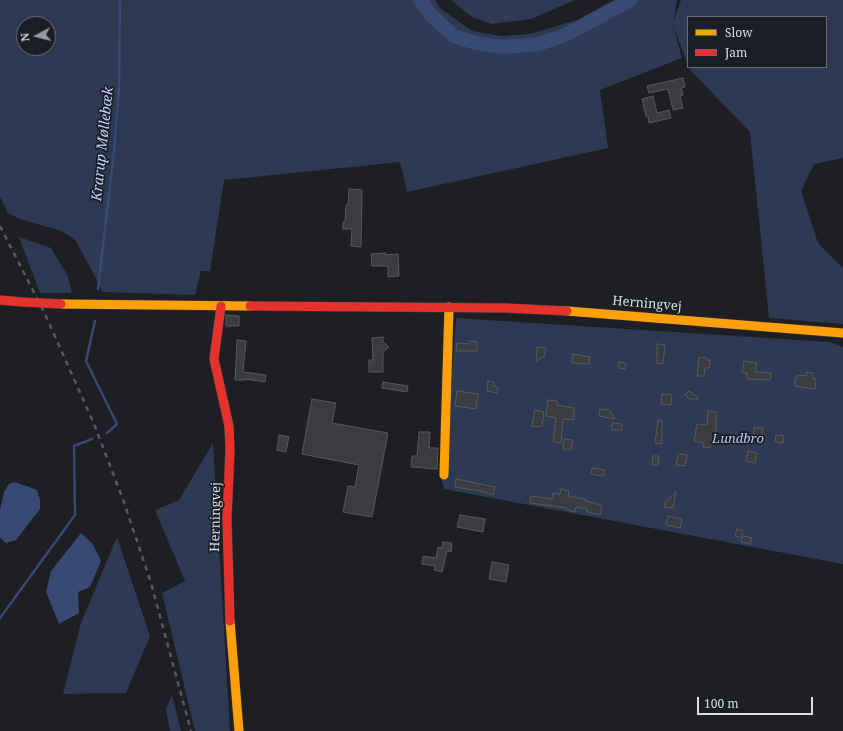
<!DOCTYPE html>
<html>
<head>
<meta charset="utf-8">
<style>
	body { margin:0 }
	#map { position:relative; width:843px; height:731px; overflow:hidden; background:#1d1f23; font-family:"Noto Serif",serif }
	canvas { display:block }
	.legend { position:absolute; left:687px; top:16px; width:140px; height:52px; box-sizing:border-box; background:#1b1e25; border:1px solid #686b71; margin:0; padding:5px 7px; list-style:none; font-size:12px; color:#dcdee3 }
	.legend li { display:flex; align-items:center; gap:8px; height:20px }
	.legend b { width:20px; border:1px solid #686b71 }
	.north { position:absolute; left:16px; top:16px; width:40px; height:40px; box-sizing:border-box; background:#1b1e25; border:1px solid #686b71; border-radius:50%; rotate:263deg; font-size:11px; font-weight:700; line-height:16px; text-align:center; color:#dcdee3 }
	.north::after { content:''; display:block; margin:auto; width:14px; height:18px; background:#999ba0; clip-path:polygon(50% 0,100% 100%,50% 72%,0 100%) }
	.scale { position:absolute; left:697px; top:697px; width:116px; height:18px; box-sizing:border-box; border:2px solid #dcdee3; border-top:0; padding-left:5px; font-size:12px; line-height:14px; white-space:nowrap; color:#dcdee3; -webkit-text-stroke:3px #1b1e25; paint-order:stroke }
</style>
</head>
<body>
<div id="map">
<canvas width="843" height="731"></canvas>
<ul class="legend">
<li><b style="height:5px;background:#ff9f0a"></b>Slow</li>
<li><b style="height:5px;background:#e5322d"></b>Jam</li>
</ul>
<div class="north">N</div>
<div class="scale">100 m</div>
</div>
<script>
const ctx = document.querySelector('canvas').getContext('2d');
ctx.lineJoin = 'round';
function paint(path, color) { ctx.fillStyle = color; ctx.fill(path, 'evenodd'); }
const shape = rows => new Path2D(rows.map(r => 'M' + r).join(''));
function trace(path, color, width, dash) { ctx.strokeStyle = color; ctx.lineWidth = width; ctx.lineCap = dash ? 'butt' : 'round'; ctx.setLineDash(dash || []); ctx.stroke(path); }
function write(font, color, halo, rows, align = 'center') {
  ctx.font = font + ' "Noto Serif",serif'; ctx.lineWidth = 3.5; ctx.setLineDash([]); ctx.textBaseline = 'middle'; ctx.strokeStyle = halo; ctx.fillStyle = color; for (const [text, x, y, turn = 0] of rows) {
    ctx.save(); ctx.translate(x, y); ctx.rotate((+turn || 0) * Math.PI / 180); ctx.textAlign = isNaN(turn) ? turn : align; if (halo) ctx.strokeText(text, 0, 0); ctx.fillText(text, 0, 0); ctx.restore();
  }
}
paint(shape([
	[0,0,435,0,441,9,472,31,501,36,530,34,577,20,614,0,677,0,673,23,681,0,843,0,843,158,814,164,801,191,818,243,843,268,843,324,769,318,750,132,690,70,689,67,826,67,826,17,688,17,688,65,673,25,682,58,600,90,608,148,407,192,400,162,224,180,210,271,201,271,195,295,103,292,76,241,62,231,20,219,8,213,0,197],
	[24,24,48,24,48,48,24,48],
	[451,0,575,0,531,19,492,24,472,17],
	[19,237,51,248,68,276,72,293,40,293],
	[456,318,829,342,843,347,843,564,444,489,442,481,450,401],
	[213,443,230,731,195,731,162,593,185,581,155,510,179,500],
	[117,537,150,636,126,693,63,694,81,623],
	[172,695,181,731,170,731,166,709]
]), '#2e3953');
paint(shape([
	[15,482,37,490,40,500,40,509,16,540,6,543,0,538,0,510,4,492,9,484],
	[81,533,93,544,101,561,90,587,78,592,79,613,59,624,46,592,51,571]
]), '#384a73');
trace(shape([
	[98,289,114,151,119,88,120,0],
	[95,321,86,361,117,424,107,433],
	[0,618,75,515,74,446,92,439]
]), '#384a73', 2.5);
trace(shape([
	[420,0,431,15,454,36,476,43,503,47,539,44,565,35,631,0]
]), '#384a73', 14);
const building = shape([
	[683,78,685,87,681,88,683,95,680,96,683,108,673,110,668,89,649,93,647,86,683,78],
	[653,96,657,113,669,110,671,118,649,123,648,116,646,116,642,99,653,96],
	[349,189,362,190,361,247,351,246,352,229,343,229,343,222,345,222,346,205,348,205,349,189],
	[385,253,385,255,398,254,399,276,388,277,388,266,372,266,371,254,385,253],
	[226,315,239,316,239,326,226,326,226,315],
	[383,337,383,342,389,347,383,352,383,372,369,372,369,360,373,360,372,338,383,337],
	[237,340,246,341,243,372,266,375,265,382,246,379,246,380,235,380,237,340],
	[470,341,477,342,477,351,456,351,457,343,470,344,470,341],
	[657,344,665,345,663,364,657,363,657,344],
	[537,347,546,348,544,357,542,357,536,362,537,347],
	[573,354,590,357,589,364,572,363,573,354],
	[699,357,707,358,706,360,710,360,709,368,705,368,704,376,697,376,699,357],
	[744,361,757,363,755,372,771,373,770,380,747,379,747,373,742,373,744,361],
	[619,362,626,363,625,369,618,368,619,362],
	[807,372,813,373,813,379,816,379,815,389,795,386,795,378,797,378,797,375,807,376,807,372],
	[488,381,494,382,494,386,498,387,497,393,487,391,488,381],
	[383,382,408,386,407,392,382,388,383,382],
	[457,391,478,394,476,409,455,406,457,391],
	[689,391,699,399,689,399,685,395,689,391],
	[662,394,672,395,671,405,661,404,662,394],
	[312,399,336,403,332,423,388,433,372,517,343,512,348,486,355,487,359,465,302,454,312,399],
	[548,400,557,401,557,405,574,408,574,420,563,419,561,443,553,442,556,418,546,416,548,400],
	[600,409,609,410,615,419,599,416,600,409],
	[535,410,544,412,542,427,532,426,535,410],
	[708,411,716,412,716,433,715,433,713,441,711,441,710,448,703,447,704,443,694,441,697,424,707,425,708,411],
	[658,420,662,421,662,444,655,443,658,420],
	[612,423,622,424,622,430,612,430,612,423],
	[754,428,763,428,762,436,754,435,754,428],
	[419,432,430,432,429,448,438,448,437,469,411,467,412,456,417,456,419,432],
	[279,435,289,437,286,452,277,450,279,435],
	[776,435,784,436,783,443,775,442,776,435],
	[564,439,573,440,571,450,563,449,564,439],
	[748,451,757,453,755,463,746,461,748,451],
	[678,454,687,455,685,466,676,465,678,454],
	[653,456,659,456,658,465,652,465,653,456],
	[592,468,605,470,603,476,591,474,592,468],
	[456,479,495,487,493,495,480,491,455,487,456,479],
	[561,489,569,491,568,496,585,499,585,501,602,505,600,515,587,512,587,509,576,507,575,512,567,510,567,508,530,503,531,496,552,499,553,493,560,494,561,489],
	[676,492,673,508,664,507,666,501,676,492],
	[460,515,485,519,483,532,457,527,460,515],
	[668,516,682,519,680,528,666,525,668,516],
	[737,529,743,531,741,538,735,536,737,529],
	[743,536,752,538,750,544,741,542,743,536],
	[443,542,452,543,451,552,447,551,442,572,434,570,435,566,422,564,423,556,436,558,438,547,442,548,443,542],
	[492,562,509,565,506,582,489,579,492,562]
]);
paint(building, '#3a3c3f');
trace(building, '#57595c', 1);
const slow = shape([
	[61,304,250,306],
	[567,311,843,333],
	[444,475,449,307],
	[230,621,239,731]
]);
const jam = shape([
	[0,300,22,302],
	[221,306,214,359,229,426,230,450,227,519,230,621],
	[250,306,506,308,567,311]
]);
trace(slow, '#393a3d', 10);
trace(jam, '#393a3d', 10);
trace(slow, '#ff9f0a', 9);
trace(jam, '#e5322d', 9);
trace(shape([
	[0,226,45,314,94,424,124,502,151,583,191,731]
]), '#585a5f', 2.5, [5, 5]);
const jamBridge = shape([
	[22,302,61,304]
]);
trace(jamBridge, '#393a3d', 10, []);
trace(jamBridge, '#e5322d', 9);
write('13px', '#dcdee3', '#1b1e25', [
	["Herningvej",647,304,5],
	["Herningvej",216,517,-89]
]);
write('italic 13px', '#b2c6f2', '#1b1e25', [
	["Lundbro",738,439]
]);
write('italic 14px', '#bed2ff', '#1b1e25', [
	["Krarup Møllebæk",103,144,-84]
]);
</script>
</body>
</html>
